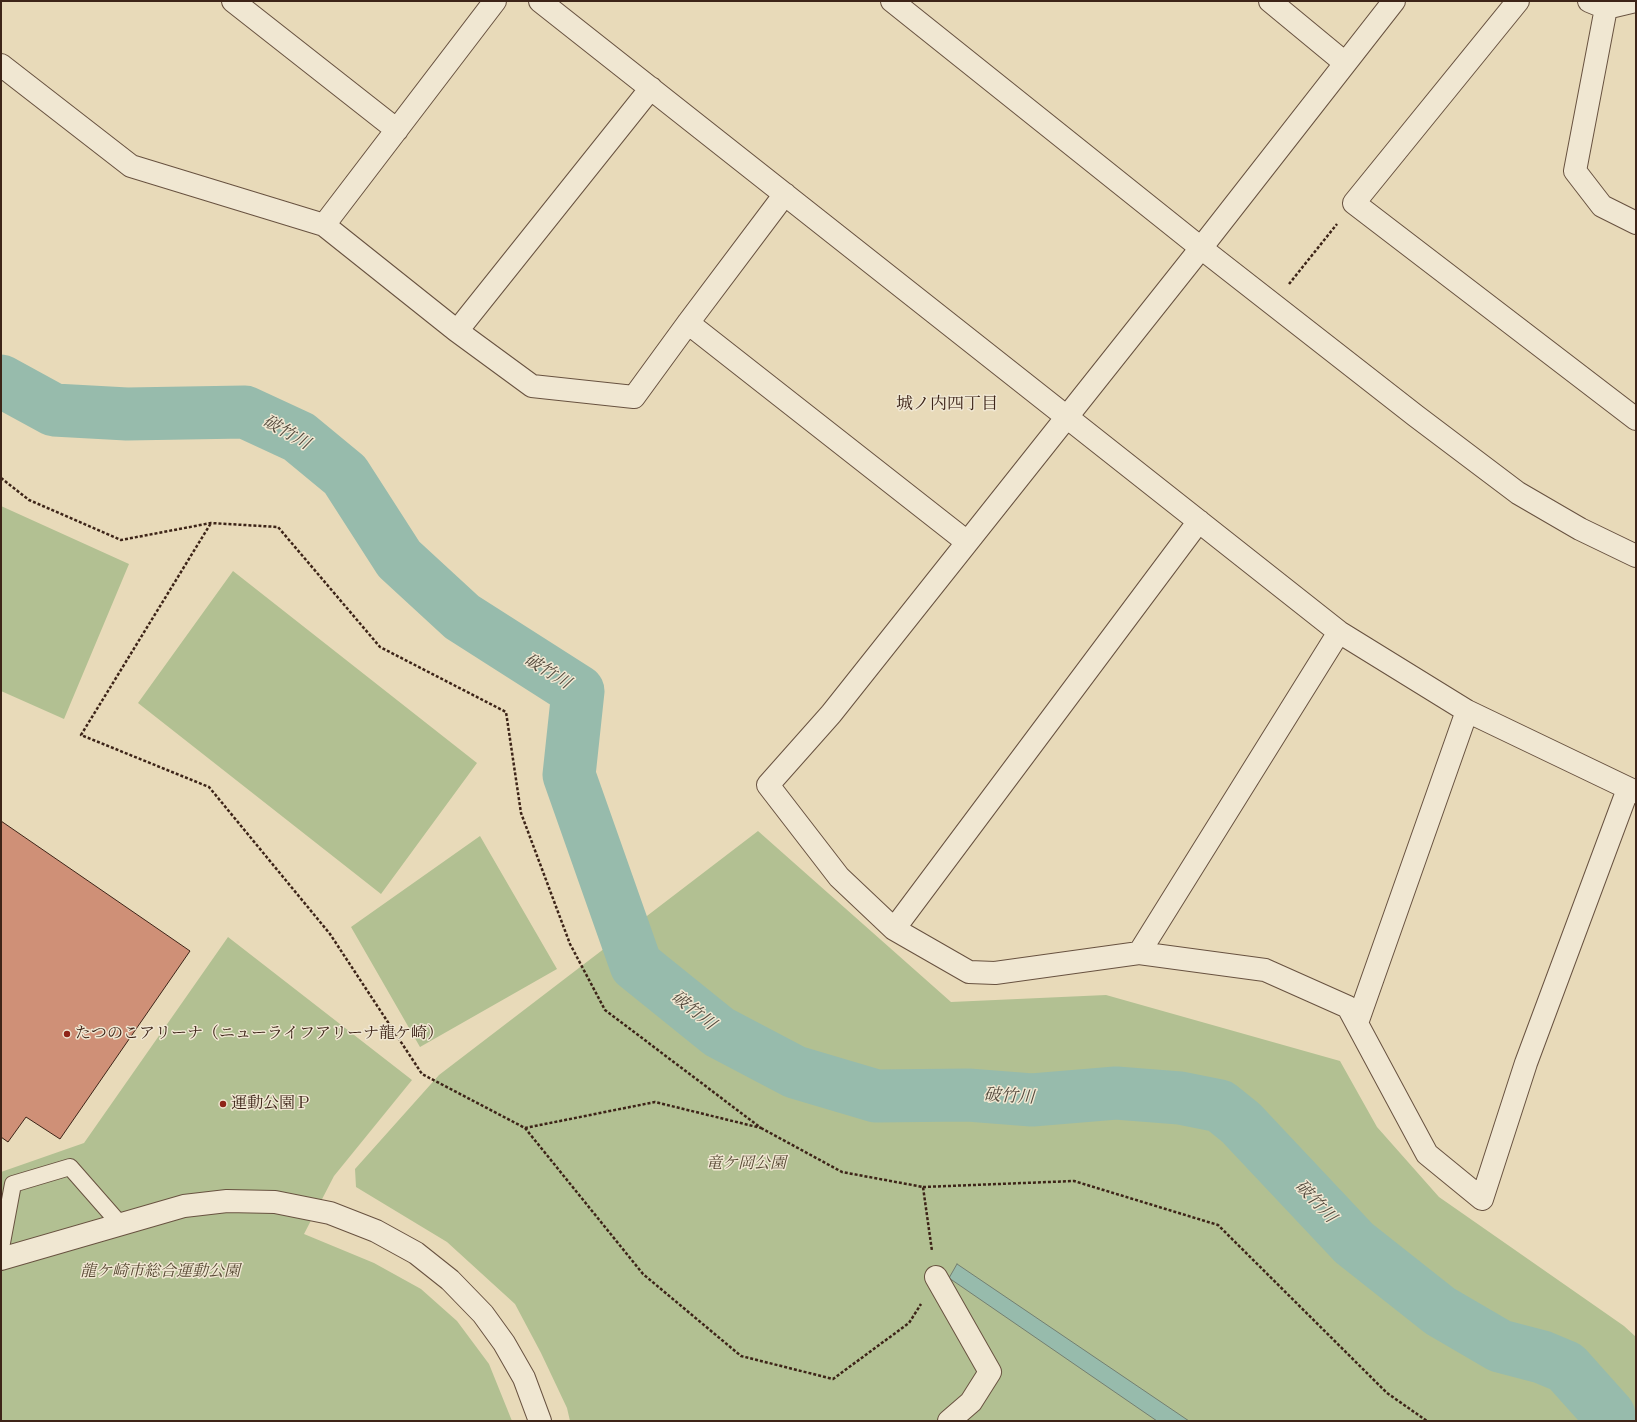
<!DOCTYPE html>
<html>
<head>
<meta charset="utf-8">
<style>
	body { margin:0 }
	#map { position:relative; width:1637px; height:1422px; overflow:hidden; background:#e8dab9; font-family:Alegreya,serif }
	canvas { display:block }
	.frame { position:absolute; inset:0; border:2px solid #3d2418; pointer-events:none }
</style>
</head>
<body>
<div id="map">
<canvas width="1637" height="1422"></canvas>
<div class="frame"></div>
</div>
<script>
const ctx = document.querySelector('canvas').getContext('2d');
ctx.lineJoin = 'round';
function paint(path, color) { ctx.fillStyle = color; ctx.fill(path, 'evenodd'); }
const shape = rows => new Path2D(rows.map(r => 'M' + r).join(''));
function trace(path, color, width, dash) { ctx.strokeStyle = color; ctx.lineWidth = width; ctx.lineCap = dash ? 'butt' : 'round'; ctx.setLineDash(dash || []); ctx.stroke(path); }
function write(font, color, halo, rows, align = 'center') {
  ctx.font = font + ' Alegreya,"Noto Serif JP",serif'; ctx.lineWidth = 3; ctx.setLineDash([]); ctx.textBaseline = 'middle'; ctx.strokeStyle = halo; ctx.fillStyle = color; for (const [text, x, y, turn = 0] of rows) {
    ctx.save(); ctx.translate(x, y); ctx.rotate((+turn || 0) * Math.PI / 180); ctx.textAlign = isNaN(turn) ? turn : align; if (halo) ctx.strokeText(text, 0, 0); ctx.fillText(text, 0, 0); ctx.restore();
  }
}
paint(shape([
	[1,506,129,564,64,719,1,691],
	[233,571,477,763,381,894,138,703],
	[758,831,951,1002,1106,995,1340,1061,1377,1127,1439,1197,1624,1326,1636,1337,1636,1421,570,1421,567,1408,541,1353,515,1304,447,1242,356,1187,355,1169,439,1075],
	[480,836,557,969,420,1047,351,927],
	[228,937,412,1080,334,1176,304,1234,374,1263,421,1289,457,1321,489,1364,512,1421,1,1421,1,1172,84,1143]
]), '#b2c092');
const water = shape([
	[957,1264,1189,1421,1157,1421,949,1278,957,1264]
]);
paint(water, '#97bbac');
trace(water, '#737f71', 1);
trace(shape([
	[1,381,54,410,127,414,245,412,299,437,345,475,399,559,462,617,578,691,569,775,636,965,719,1032,795,1072,876,1096,968,1095,1032,1100,1116,1093,1180,1098,1220,1106,1241,1123,1354,1243,1440,1311,1500,1346,1542,1357,1566,1367,1609,1415]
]), '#97bbac', 53);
const building = shape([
	[1,821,190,951,60,1139,26,1117,8,1142,1,1137,1,821]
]);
paint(building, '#cf9077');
trace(building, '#3d2418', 1);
const service = shape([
	[1,1248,13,1184,70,1167,120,1224]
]);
const minor = shape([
	[233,1,397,130],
	[540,1,1339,632,1467,711,1636,792],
	[1270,1,1345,63],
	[1394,1,1201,248,831,714,768,785,839,877,894,929,969,972,995,973,1139,953,1265,970,1348,1007,1427,1154,1482,1199,1526,1063,1628,789],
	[1518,1,1354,203,1636,419],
	[1589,1,1606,8,1636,1],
	[1606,8,1575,171,1602,206,1636,223],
	[1,65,131,166,324,225,457,331,532,386,634,397,688,323,785,194],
	[324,225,495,1],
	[688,323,967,542],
	[457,331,651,88],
	[894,929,1199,521],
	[1139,953,1339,632],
	[1357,1023,1467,711],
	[936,1277,990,1372,971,1402,949,1421]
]);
const tertiary = shape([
	[892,1,1201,248,1416,416,1518,493,1580,529,1636,556],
	[1,1259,184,1206,227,1201,275,1202,330,1213,376,1231,416,1253,450,1280,483,1314,504,1343,524,1378,540,1421]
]);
trace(service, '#685240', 18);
trace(minor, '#685240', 24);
trace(tertiary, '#685240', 24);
trace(shape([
	[1289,284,1337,224],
	[1,478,29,500,121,540,211,523,278,527,380,647,506,712,521,813,570,944,605,1010,761,1128,655,1102,525,1128,422,1074,330,934,209,787,81,735,211,523],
	[525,1128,643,1274,741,1356,833,1379,909,1323,921,1304],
	[761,1128,842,1172,923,1187,932,1251],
	[923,1187,1074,1181,1218,1225,1387,1393,1427,1421]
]), '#3d2418', 2.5, [3, 2]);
trace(service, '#f0e7d2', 16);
trace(minor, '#f0e7d2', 22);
trace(tertiary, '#f0e7d2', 22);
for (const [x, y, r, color] of [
	[67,1034,4,"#8f2418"],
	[223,1104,4,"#8f2418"]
]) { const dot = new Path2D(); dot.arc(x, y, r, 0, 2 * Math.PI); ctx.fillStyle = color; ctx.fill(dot); trace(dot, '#f0e7d2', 1.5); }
write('16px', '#3d2418', '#f0e7d2', [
	["たつのこアリーナ（ニューライフアリーナ龍ケ崎）",75,1034],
	["運動公園Ｐ",231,1104]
], 'left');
write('italic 16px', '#5a4b36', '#f0e7d2', [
	["竜ケ岡公園",746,1164],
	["龍ケ崎市総合運動公園",160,1272]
]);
write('17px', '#3d2418', '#f0e7d2', [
	["城ノ内四丁目",947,405]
]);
write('italic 17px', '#544a3d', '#f0e7d2', [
	["破竹川",286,433,30],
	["破竹川",547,672,32],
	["破竹川",693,1011,39],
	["破竹川",1009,1097,3],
	["破竹川",1315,1202,47]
]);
</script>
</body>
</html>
